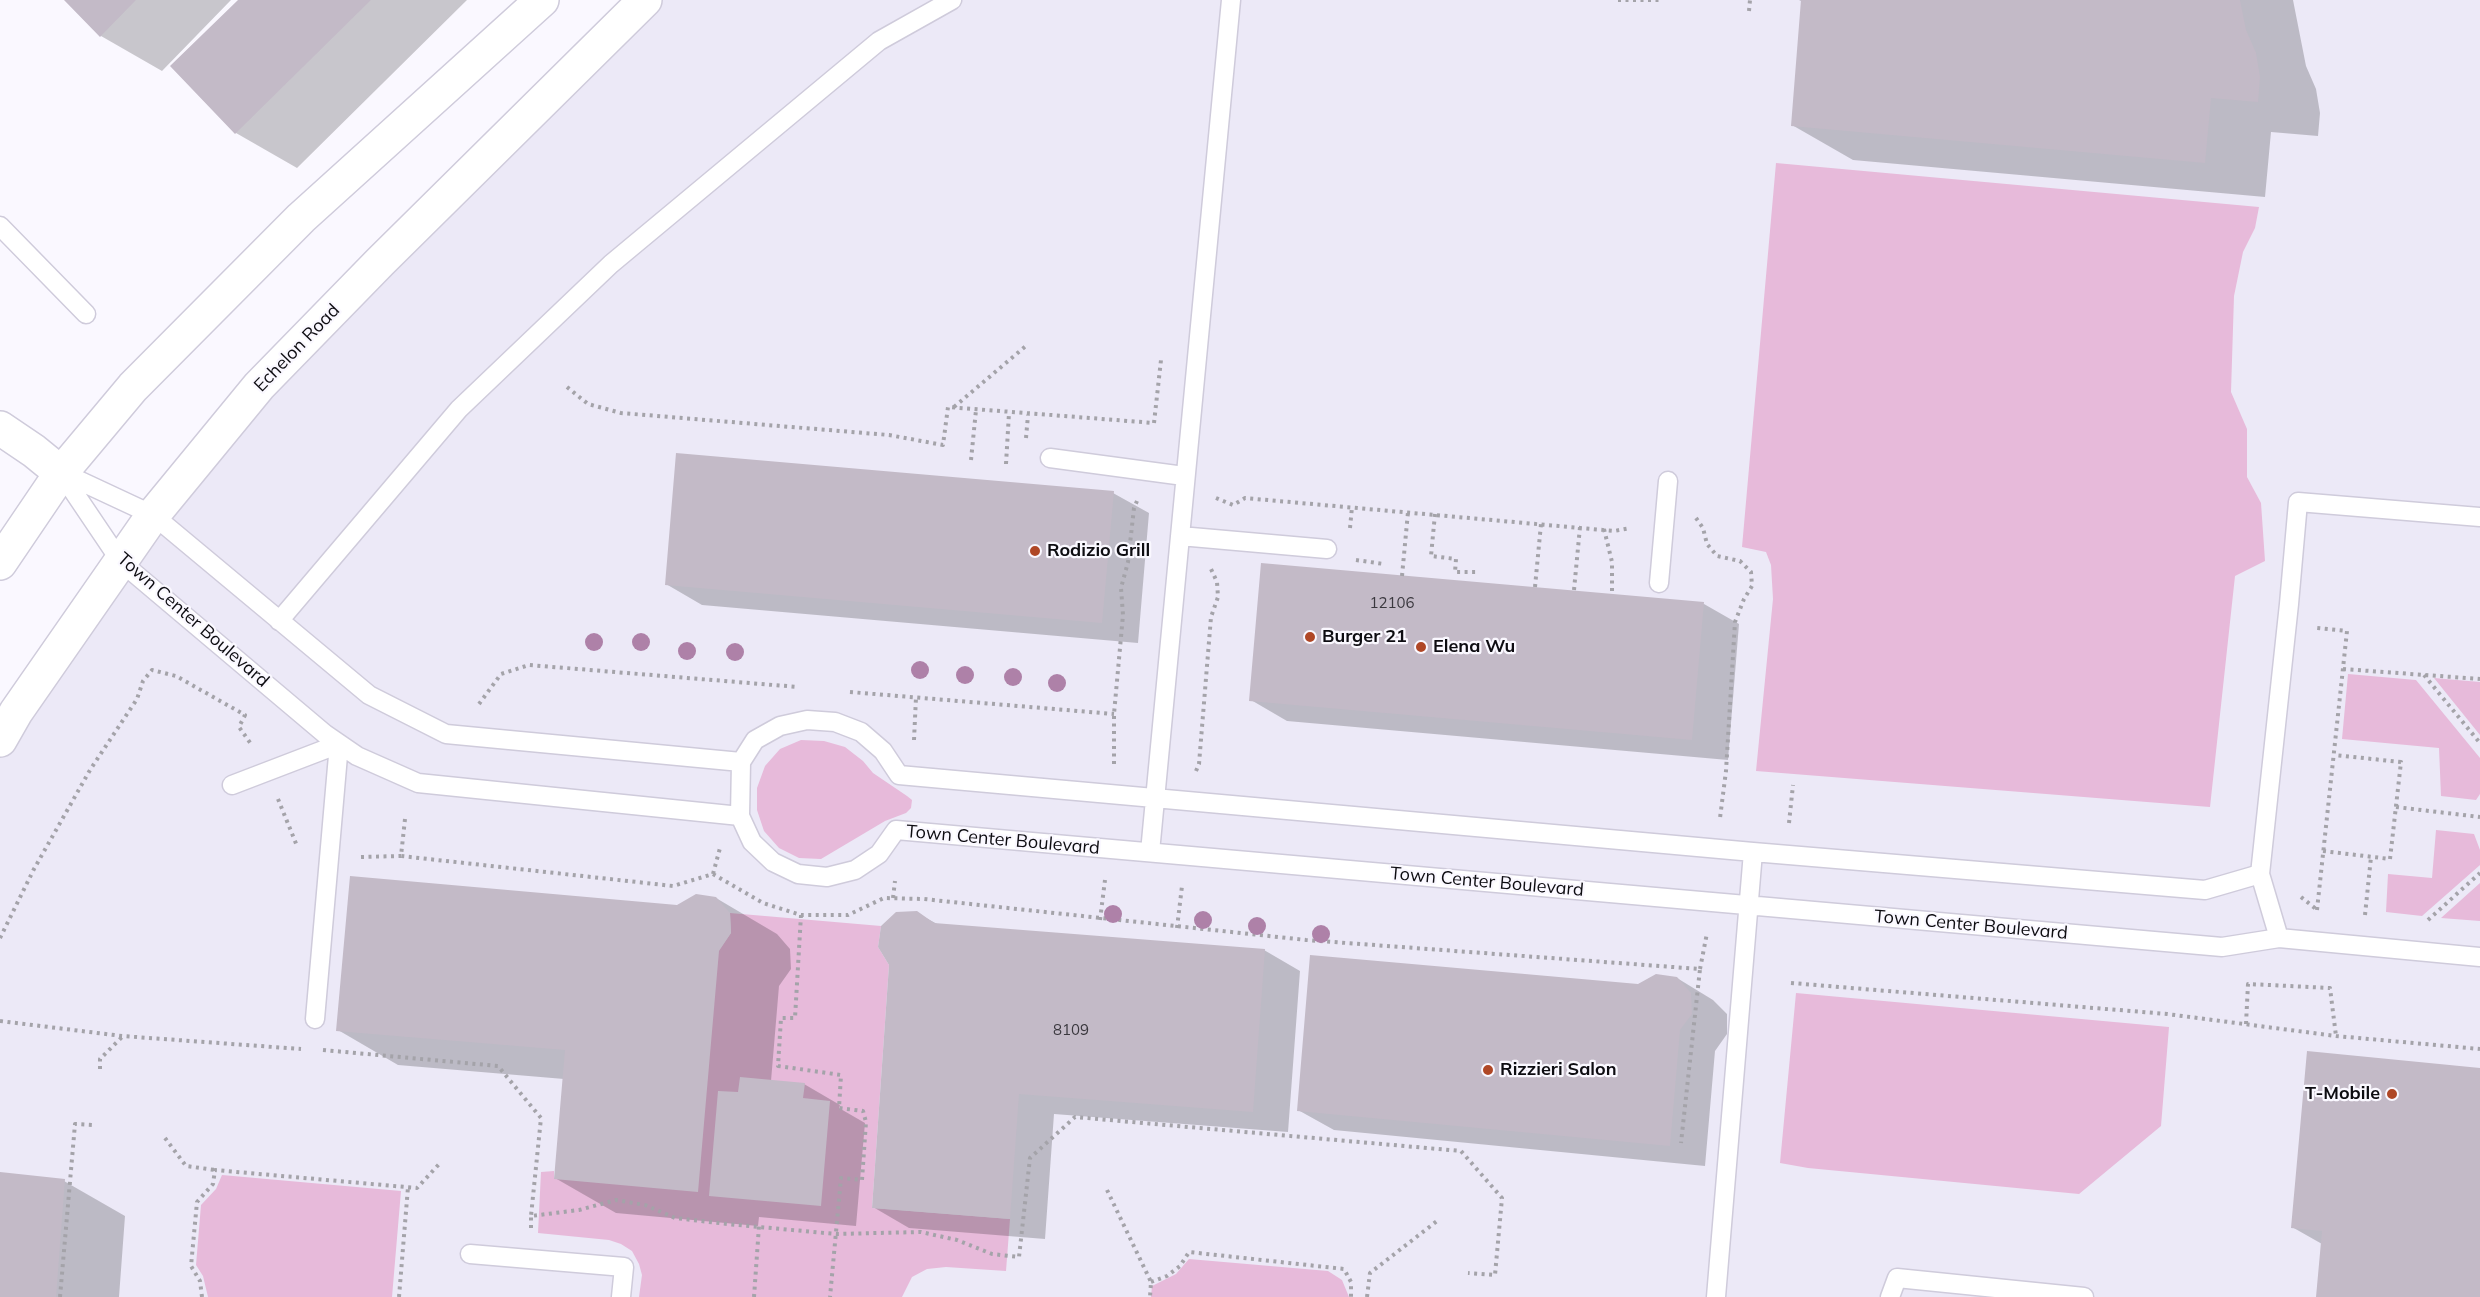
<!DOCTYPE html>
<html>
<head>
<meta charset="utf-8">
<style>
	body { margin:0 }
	canvas { display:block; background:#faf8ff }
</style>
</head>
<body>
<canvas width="2480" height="1297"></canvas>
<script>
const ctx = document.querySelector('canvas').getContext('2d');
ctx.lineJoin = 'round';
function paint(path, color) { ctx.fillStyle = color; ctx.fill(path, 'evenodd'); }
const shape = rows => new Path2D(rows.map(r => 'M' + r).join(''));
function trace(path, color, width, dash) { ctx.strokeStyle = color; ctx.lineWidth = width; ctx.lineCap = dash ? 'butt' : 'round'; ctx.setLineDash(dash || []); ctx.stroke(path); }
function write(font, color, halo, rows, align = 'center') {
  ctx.font = font + ' Mulish,sans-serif'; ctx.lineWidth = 4.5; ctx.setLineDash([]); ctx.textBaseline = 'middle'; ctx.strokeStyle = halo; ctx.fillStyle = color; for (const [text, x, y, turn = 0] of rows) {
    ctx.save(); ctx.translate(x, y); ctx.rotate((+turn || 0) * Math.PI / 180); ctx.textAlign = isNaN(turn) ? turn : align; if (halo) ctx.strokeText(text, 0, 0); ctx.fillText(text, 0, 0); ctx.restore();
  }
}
paint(shape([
	[645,0,2480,0,2480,1297,0,1297,0,740,153,515]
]), '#ece9f7');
paint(shape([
	[1776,163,2259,207,2255,228,2243,252,2234,296,2231,392,2247,429,2247,477,2261,503,2265,561,2235,576,2210,807,1756,771,1773,599,1771,565,1766,552,1742,547],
	[2348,674,2416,680,2480,758,2480,794,2476,800,2441,796,2439,748,2342,739],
	[2434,678,2480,682,2480,735],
	[801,740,824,741,845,747,863,761,873,773,907,796,912,800,911,808,906,813,885,821,821,859,799,858,779,848,764,831,757,810,757,788,765,766,780,749],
	[2436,830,2474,834,2480,850,2480,865,2422,916,2386,912,2388,874,2432,878],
	[2480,883,2480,921,2441,918],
	[730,913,881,926,878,947,889,965,872,1208,1010,1219,1006,1271,946,1267,927,1269,912,1277,902,1297,639,1297,642,1275,639,1264,632,1251,621,1244,609,1240,538,1233,541,1172,554,1171,554,1179,731,933],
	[1796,993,2169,1027,2161,1126,2079,1194,1808,1168,1780,1163],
	[222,1175,401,1191,392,1297,208,1297,203,1276,196,1265,201,1205,216,1189],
	[1189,1259,1328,1271,1342,1280,1349,1297,1151,1297,1152,1286,1176,1274]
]), '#e7bada');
paint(shape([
	[66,0,231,0,162,71,101,36],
	[240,0,467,0,297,168,236,133,172,66],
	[1799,0,2293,0,2306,66,2316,89,2320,113,2318,136,2271,132,2265,197,1853,160,1792,125,1803,2],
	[1113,493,1149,513,1138,643,702,605,666,584],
	[1704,604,1739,624,1728,760,1287,721,1251,700],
	[716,898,777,934,790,949,791,969,779,986,771,1081,804,1084,840,1105,839,1108,865,1123,856,1226,759,1217,758,1226,616,1213,555,1178,564,1079,398,1065,338,1030,678,906],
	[917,913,939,925,1264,950,1300,971,1288,1132,1054,1114,1045,1239,909,1228,873,1207],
	[1677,978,1713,1000,1727,1014,1727,1034,1715,1051,1705,1166,1334,1130,1298,1110,1639,986],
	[2480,1069,2480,1297,2318,1297,2322,1244,2292,1227],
	[0,1173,64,1181,125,1216,119,1297,0,1297]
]), '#0003');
paint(shape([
	[64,0,136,0,100,37],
	[238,0,371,0,235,134,170,66],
	[1801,0,2240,0,2246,30,2256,53,2260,77,2258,102,2211,98,2205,163,1791,126],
	[676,453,1114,491,1102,623,665,585],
	[1261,563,1704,602,1692,740,1249,701],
	[350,876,677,905,696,894,716,897,730,913,731,933,719,951,698,1192,554,1179,565,1050,336,1031],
	[917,911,934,923,1265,949,1253,1112,1019,1094,1010,1219,872,1208,889,965,878,947,881,926,896,912],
	[1310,955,1638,984,1656,974,1677,977,1691,993,1692,1014,1680,1030,1670,1146,1297,1111],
	[2307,1051,2480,1068,2480,1297,2316,1297,2322,1231,2291,1228],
	[740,1077,805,1083,803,1098,830,1101,821,1206,709,1196,718,1091,738,1092],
	[0,1172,65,1179,56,1297,0,1297]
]), '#c3bac7');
const service = shape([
	[0,226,86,314],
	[1050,458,1184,476],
	[61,473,121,562,325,734,357,756,418,783,740,816],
	[63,473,153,515,369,695,446,734,741,762],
	[1180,536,1327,549],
	[1659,583,1668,481],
	[279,621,459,409,611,264,879,41,952,0],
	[232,785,339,744,315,1019],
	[1150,852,1231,0],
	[2260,874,2205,890,1753,852,899,775,883,751,861,732,835,722,807,720,780,726,755,740,741,762,740,816,752,842,773,862,798,874,827,877,855,870,879,854,896,830,2222,947,2279,938,2480,957],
	[2279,938,2260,874,2289,604,2298,502,2480,517],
	[470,1254,624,1267,621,1297],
	[1716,1297,1753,852],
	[1890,1297,1897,1278,2084,1297]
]);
const minor = shape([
	[0,428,34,451,61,473]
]);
const tertiary = shape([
	[0,563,61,473,133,387,301,218,542,0],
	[0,740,16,712,153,515,259,386,380,262,645,0]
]);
trace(service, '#cfcbdb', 21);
trace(minor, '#cfcbdb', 36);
trace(tertiary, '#cfcbdb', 36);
trace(shape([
	[1618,0,1661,0],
	[1749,11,1750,0],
	[567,387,588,404,621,413,889,435,943,445,948,407,1154,423,1161,360],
	[954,407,1027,345],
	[1026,438,1028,415],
	[971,460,976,410],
	[1006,464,1009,413],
	[1216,498,1233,505,1245,498,1614,531,1631,528],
	[1435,514,1431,556,1456,559,1455,572,1476,572],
	[1696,518,1703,528,1707,544,1717,556,1740,561,1751,572,1752,586,1744,599,1735,622,1726,771,1720,818],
	[1350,528,1352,507],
	[1604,529,1612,562,1612,594],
	[1356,560,1384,564],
	[1402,576,1408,512],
	[1535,587,1541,524],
	[1574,590,1580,527],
	[2343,669,2480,679],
	[2424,675,2480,743],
	[850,692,1114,714],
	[479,704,501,674,529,665,798,687],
	[914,740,916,697],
	[1114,764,1114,714,1123,615,1121,588,1128,562,1134,508,1137,501],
	[1196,771,1199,764,1211,617,1218,597,1217,582,1211,569],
	[278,799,297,846],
	[2396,807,2480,817],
	[405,819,401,856,673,886,713,874,763,903,801,915,848,915,884,898,924,899,1306,940,1700,969,1681,1143],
	[1789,823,1793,785],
	[2323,851,2390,859,2401,762,2334,755],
	[361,857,401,856],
	[713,874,720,848],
	[2301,897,2316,909],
	[893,898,895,881],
	[2317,910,2347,631,2317,628],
	[801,915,795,1018,781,1018,778,1066,841,1075,839,1108,863,1111,866,1122,862,1180,841,1178,830,1297],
	[2365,915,2371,857],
	[1100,920,1105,880],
	[2428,920,2480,873],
	[1177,928,1182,886],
	[0,938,34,869,90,770,137,699,143,681,152,670,176,676,245,715,239,727,251,744],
	[1700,969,1707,933],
	[1791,983,2167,1014,2336,1036,2480,1049],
	[0,1021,122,1036,301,1049],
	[2246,1024,2248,984,2330,988,2336,1036],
	[323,1050,498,1066,541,1118,531,1216],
	[100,1069,100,1059,122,1037],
	[165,1138,186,1166,215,1170],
	[1107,1190,1151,1282,1150,1297],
	[531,1228,531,1216,579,1210,616,1200,645,1205,675,1218,727,1224,836,1234,921,1232,957,1240,992,1254,1019,1257,1030,1158,1075,1117,1461,1151,1502,1198,1495,1275,1468,1273],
	[1151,1282,1167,1276,1180,1266,1189,1252,1344,1269,1351,1282,1351,1297,1355,1297],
	[60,1297,75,1124,94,1125],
	[202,1297,200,1281,191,1266,197,1202,213,1184,215,1170,417,1188,441,1162],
	[399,1297,408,1187],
	[754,1297,759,1226],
	[1367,1297,1370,1273,1437,1221]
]), '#a4a3a9', 4, [3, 4.5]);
trace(service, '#fff', 18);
trace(minor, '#fff', 33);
trace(tertiary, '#fff', 33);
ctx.fillStyle = '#ae81a8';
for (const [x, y] of [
	[594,642],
	[641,642],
	[687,651],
	[735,652],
	[920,670],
	[965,675],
	[1013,677],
	[1057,683],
	[1113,914],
	[1203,920],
	[1257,926],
	[1321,934]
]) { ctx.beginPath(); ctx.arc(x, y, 9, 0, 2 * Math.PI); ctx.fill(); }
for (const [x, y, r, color] of [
	[1035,551,6,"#af4726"],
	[1310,637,6,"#af4726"],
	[1421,647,6,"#af4726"],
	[1488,1070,6,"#af4726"],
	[2392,1094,6,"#af4726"]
]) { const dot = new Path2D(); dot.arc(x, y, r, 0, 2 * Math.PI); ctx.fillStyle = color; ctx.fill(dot); trace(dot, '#faf8ff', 2); }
write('15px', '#3a383e', null, [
	["12106",1392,603],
	["8109",1071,1030]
]);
write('18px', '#0d0c11', '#faf8ff', [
	["Echelon Road",297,348,-46],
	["Town Center Boulevard",193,620,41],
	["Town Center Boulevard",1003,840,5],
	["Town Center Boulevard",1487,882,5],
	["Town Center Boulevard",1971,925,5]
]);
write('bold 18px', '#0d0c11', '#faf8ff', [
	["Rodizio Grill",1047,551],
	["Burger 21",1322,637],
	["Elena Wu",1433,647],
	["Rizzieri Salon",1500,1070],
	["T-Mobile",2380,1094,"right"]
], 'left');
</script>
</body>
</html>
